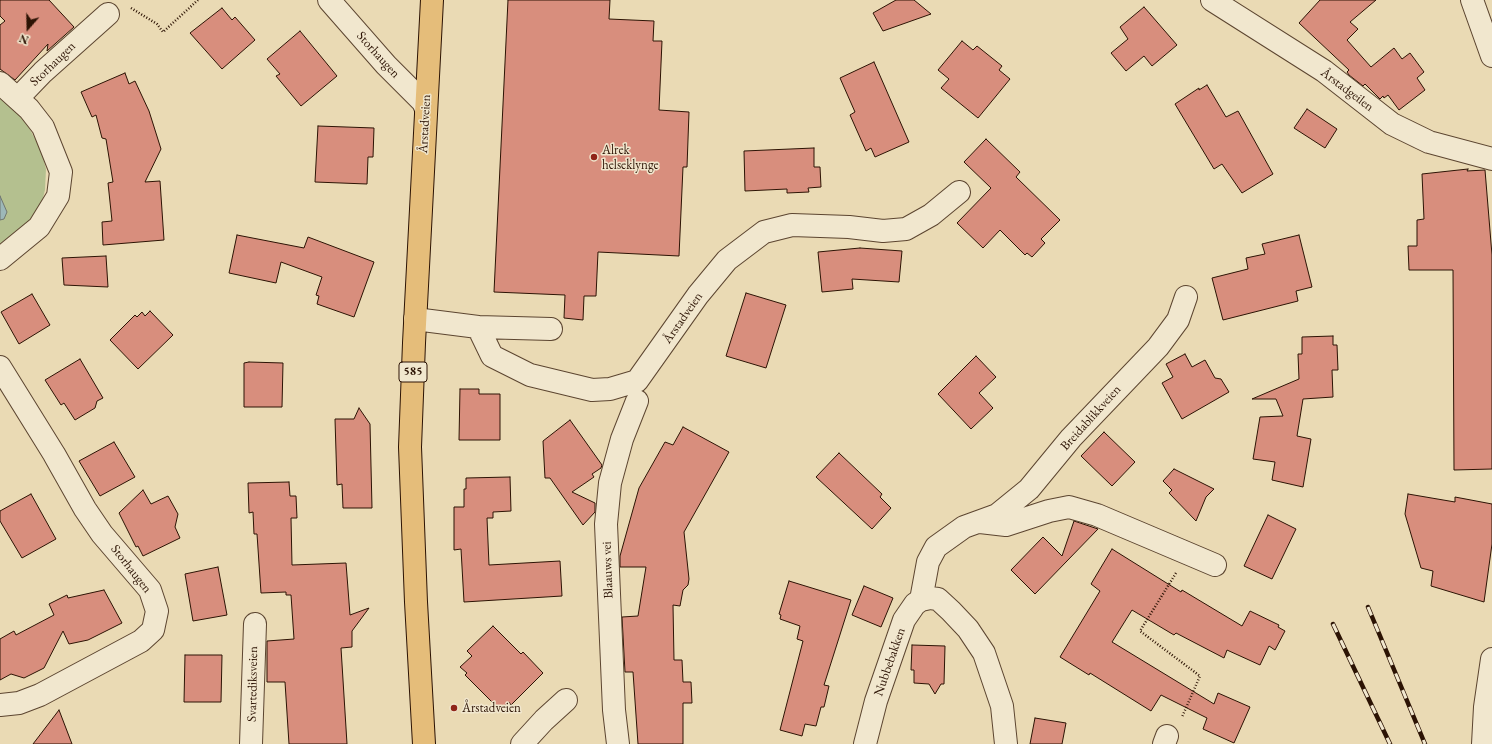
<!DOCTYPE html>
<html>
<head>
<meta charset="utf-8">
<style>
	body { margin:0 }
	#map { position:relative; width:1492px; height:744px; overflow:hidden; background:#eadab4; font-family:"EB Garamond",serif }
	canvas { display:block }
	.north { position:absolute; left:8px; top:8px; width:40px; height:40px; -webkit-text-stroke:3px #f1e7ce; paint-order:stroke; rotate:200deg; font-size:11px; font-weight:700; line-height:16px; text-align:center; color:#2c1304 }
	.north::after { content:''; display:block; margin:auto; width:14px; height:18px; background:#2c1304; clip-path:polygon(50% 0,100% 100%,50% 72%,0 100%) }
</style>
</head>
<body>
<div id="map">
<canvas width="1492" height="744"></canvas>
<div class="north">N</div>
</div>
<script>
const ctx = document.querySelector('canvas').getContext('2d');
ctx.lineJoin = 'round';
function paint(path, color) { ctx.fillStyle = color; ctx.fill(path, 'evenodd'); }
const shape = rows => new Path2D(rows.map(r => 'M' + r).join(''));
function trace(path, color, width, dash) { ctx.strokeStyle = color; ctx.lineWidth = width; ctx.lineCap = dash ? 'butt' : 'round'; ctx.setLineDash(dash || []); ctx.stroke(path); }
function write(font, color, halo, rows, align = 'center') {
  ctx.font = font + ' "EB Garamond",serif'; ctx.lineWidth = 3; ctx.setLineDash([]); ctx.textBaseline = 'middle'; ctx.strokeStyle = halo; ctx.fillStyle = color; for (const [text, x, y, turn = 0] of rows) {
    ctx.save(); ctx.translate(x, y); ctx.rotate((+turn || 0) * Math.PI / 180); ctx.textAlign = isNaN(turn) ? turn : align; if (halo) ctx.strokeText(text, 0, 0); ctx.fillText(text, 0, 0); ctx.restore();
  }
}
paint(shape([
	[0,98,7,102,27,124,41,150,46,169,45,190,41,206,32,221,0,244]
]), '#b4c08f');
const water = shape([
	[0,196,7,212,4,219,0,220,0,196]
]);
paint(water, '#9db8b8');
trace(water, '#707670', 1);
const building = shape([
	[0,0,49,0,74,27,47,51,48,44,15,80,0,69,0,25,5,21,0,16,0,0],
	[508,0,610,0,609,19,654,21,653,41,662,41,659,110,689,112,687,167,683,167,679,256,598,252,596,296,584,296,583,320,564,318,565,295,494,292,508,0],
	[896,0,914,0,931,14,883,31,873,13,896,0],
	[1320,0,1376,0,1350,22,1358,29,1347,40,1371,67,1394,48,1402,59,1410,53,1424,72,1417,78,1425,90,1399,110,1388,95,1384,98,1383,96,1380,99,1365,84,1363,86,1349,75,1347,72,1349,70,1299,23,1320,0],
	[1144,7,1177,45,1152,66,1144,56,1126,71,1111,53,1128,39,1120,27,1144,7],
	[222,8,232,20,235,17,255,40,222,69,190,33,222,8],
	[300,31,337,76,301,106,276,76,280,74,267,59,300,31],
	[962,41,973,50,977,46,1002,66,999,70,1010,79,978,118,941,88,949,79,938,70,962,41],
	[874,62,909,142,875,157,871,148,866,151,850,115,855,112,840,78,874,62],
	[125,73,129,84,135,81,149,111,161,149,145,182,160,181,164,240,103,245,102,222,112,221,108,183,113,182,106,139,102,138,96,115,92,117,81,92,125,73],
	[1207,85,1226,117,1238,111,1273,174,1242,193,1222,164,1214,169,1175,104,1199,88,1199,90,1207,85],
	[1307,109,1337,129,1325,148,1294,128,1307,109],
	[318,126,374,128,373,157,368,157,367,184,315,182,318,126],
	[986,139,1020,172,1016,177,1060,220,1041,239,1045,243,1032,257,1027,253,1025,255,1000,230,983,248,957,223,991,188,964,162,986,139],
	[814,148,814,167,820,167,821,187,808,188,809,192,787,193,787,189,745,191,744,151,814,148],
	[1468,169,1467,171,1485,170,1492,255,1492,469,1454,470,1453,270,1409,270,1408,246,1417,246,1417,220,1424,219,1422,174,1468,169],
	[237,235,304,248,308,237,374,262,354,317,317,304,319,296,316,295,322,277,281,262,276,283,229,273,237,235],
	[1299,235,1312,287,1296,291,1298,301,1223,320,1212,278,1248,269,1246,258,1265,254,1262,244,1299,235],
	[860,248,902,251,899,282,852,279,853,289,822,292,818,252,860,248],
	[106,256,108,287,64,285,62,258,106,256],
	[746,293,786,305,766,368,726,356,746,293],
	[32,294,50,325,19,344,1,312,32,294],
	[150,311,173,335,138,369,110,340,135,315,137,317,142,312,145,316,150,311],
	[1333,336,1333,345,1337,345,1338,370,1332,370,1333,397,1303,399,1297,436,1311,439,1303,487,1272,480,1275,462,1253,459,1260,417,1283,416,1276,399,1252,399,1299,379,1298,354,1302,354,1302,337,1333,336],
	[1185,354,1192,367,1205,360,1215,378,1221,379,1229,392,1182,419,1162,383,1173,377,1166,364,1185,354],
	[976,356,996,377,979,393,993,408,971,429,938,394,976,356],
	[80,359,103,398,97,401,95,408,75,420,64,403,61,405,45,380,80,359],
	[249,362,283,363,282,407,244,407,244,363,249,362],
	[460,389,479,389,479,394,500,394,500,440,459,440,460,389],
	[359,408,370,424,372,508,343,508,342,484,337,485,335,419,354,419,359,408],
	[570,420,602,465,601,468,592,474,594,477,572,492,595,503,595,512,583,525,550,478,545,478,543,441,570,420],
	[683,427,729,452,684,532,689,579,688,585,683,590,680,606,673,605,674,660,682,660,683,682,691,682,692,703,683,703,683,744,638,744,633,672,625,672,622,617,638,616,646,567,620,567,620,556,639,488,665,442,673,445,683,427],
	[1104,432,1135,462,1112,486,1081,456,1104,432],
	[114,442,135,477,100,496,79,461,114,442],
	[839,453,882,494,880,497,891,508,872,529,816,477,839,453],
	[1174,469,1214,489,1206,497,1196,521,1169,493,1172,490,1163,481,1174,469],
	[510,477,511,511,493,512,493,518,487,518,489,565,560,561,562,596,464,602,461,549,454,550,454,507,464,507,464,489,466,489,466,478,510,477],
	[289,482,290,496,296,496,297,518,291,518,292,565,346,563,350,615,369,608,352,631,352,647,341,648,347,744,289,744,285,682,267,682,267,641,294,639,291,595,286,595,286,592,261,593,257,534,254,534,253,512,249,513,248,483,289,482],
	[143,490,151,504,168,496,178,514,175,527,180,538,143,556,138,546,136,547,119,513,143,490],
	[31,494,56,539,22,558,0,521,0,511,31,494],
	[1408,494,1455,502,1455,497,1492,504,1492,544,1484,602,1431,586,1433,571,1421,568,1405,514,1408,494],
	[1268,515,1296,529,1272,579,1244,566,1268,515],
	[1074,521,1098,529,1035,594,1011,570,1043,537,1062,556,1074,521],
	[1112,549,1181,592,1182,590,1242,626,1250,611,1279,625,1278,627,1285,631,1275,650,1269,646,1260,665,1227,650,1224,658,1176,633,1174,635,1132,610,1112,642,1214,704,1218,693,1250,707,1234,743,1203,729,1207,718,1161,695,1151,711,1090,673,1089,675,1060,657,1100,591,1091,584,1112,549],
	[218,567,227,615,193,621,185,574,218,567],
	[789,581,851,600,824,685,829,686,824,707,821,707,816,726,805,724,802,736,780,730,803,641,797,639,800,626,780,619,781,615,779,614,789,581],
	[864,586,893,598,881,627,852,615,864,586],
	[104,590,122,623,88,640,69,644,63,631,44,668,24,678,11,674,0,680,0,639,14,631,16,635,54,615,49,604,67,595,68,598,104,590],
	[493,626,521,654,523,652,543,673,511,705,509,702,500,710,465,675,467,673,460,667,472,656,467,651,493,626],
	[912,645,945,646,944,684,941,684,935,694,929,684,914,683,914,670,911,670,912,645],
	[185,655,222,655,221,702,184,702,185,655],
	[59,710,72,744,33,744,59,710],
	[1035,718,1066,723,1062,744,1030,744,1035,718]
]);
paint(building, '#d88e7d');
trace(building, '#2c1304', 1);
const minor = shape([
	[329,0,386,65,423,102,426,109],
	[1212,0,1324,71,1392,124,1429,142,1492,159],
	[1472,0,1492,56],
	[0,83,29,109,43,127,61,172,58,196,39,227,0,259],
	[18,98,43,72,108,14],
	[415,319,478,327,492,356,530,375,592,390,610,389,637,381,698,295,727,260,764,232,792,225,849,227,883,231,906,229,931,215,959,192],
	[478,327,551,329],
	[0,367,54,454,85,509,102,534,150,590,157,611,153,630,141,641,40,695,19,703,0,705],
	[980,522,1006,525,1049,511,1069,507,1097,515,1215,565],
	[921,600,928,562,936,547,964,527,997,515,1029,489,1071,438,1158,347,1178,320,1186,297],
	[251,744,255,624],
	[522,744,544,720,566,700],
	[618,744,614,710,606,524,610,483,622,439,637,401],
	[865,744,876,701,904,620,915,604,921,600,930,598,938,599,951,611,968,629,984,653,1002,706,1006,744],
	[1164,744,1167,736],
	[1483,744,1485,707,1492,659]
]);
const major = shape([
	[424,744,416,602,410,447,414,343,432,0]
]);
trace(minor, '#5c4530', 24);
trace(major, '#2c1304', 24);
trace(shape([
	[131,8,157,24,163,32,198,0],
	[1176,573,1140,631,1200,676,1182,717]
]), '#2c1304', 2.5, [1, 2]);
trace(minor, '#f1e7ce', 22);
trace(major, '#e5bd7a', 22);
const rail = shape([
	[1368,607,1425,744],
	[1333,624,1390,744]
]);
trace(rail, '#2c1304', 4.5);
trace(rail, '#f1e7ce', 3, [9]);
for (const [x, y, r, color] of [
	[594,157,4,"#8f2418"],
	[454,708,4,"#8f2418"]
]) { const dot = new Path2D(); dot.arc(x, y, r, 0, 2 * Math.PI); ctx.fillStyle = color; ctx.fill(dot); trace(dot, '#f1e7ce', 1.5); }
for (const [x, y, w] of [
	[413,372,28]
]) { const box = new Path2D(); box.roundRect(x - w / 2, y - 10, w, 20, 3); ctx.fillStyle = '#f1e7ce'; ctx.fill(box); trace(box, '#2c1304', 1); }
write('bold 12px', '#2c1304', null, [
	["585",413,372]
]);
write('13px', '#2c1304', '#f1e7ce', [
	["Storhaugen",378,55,48],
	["Storhaugen",53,64,-44],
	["Årstadgeilen",1347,90,37],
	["Årstadveien",425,124,-87],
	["Årstadveien",683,318,-55],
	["Breidablikkveien",1091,418,-48],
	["Storhaugen",131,569,52],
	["Blaauws vei",608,570,-92],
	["Nubbebakken",890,662,-71],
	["Svartediksveien",253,684,-89]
]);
write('13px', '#2c1304', '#f1e7ce', [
	["Alrek",602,150],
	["helseklynge",602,165],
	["Årstadveien",462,708]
], 'left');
</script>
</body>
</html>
